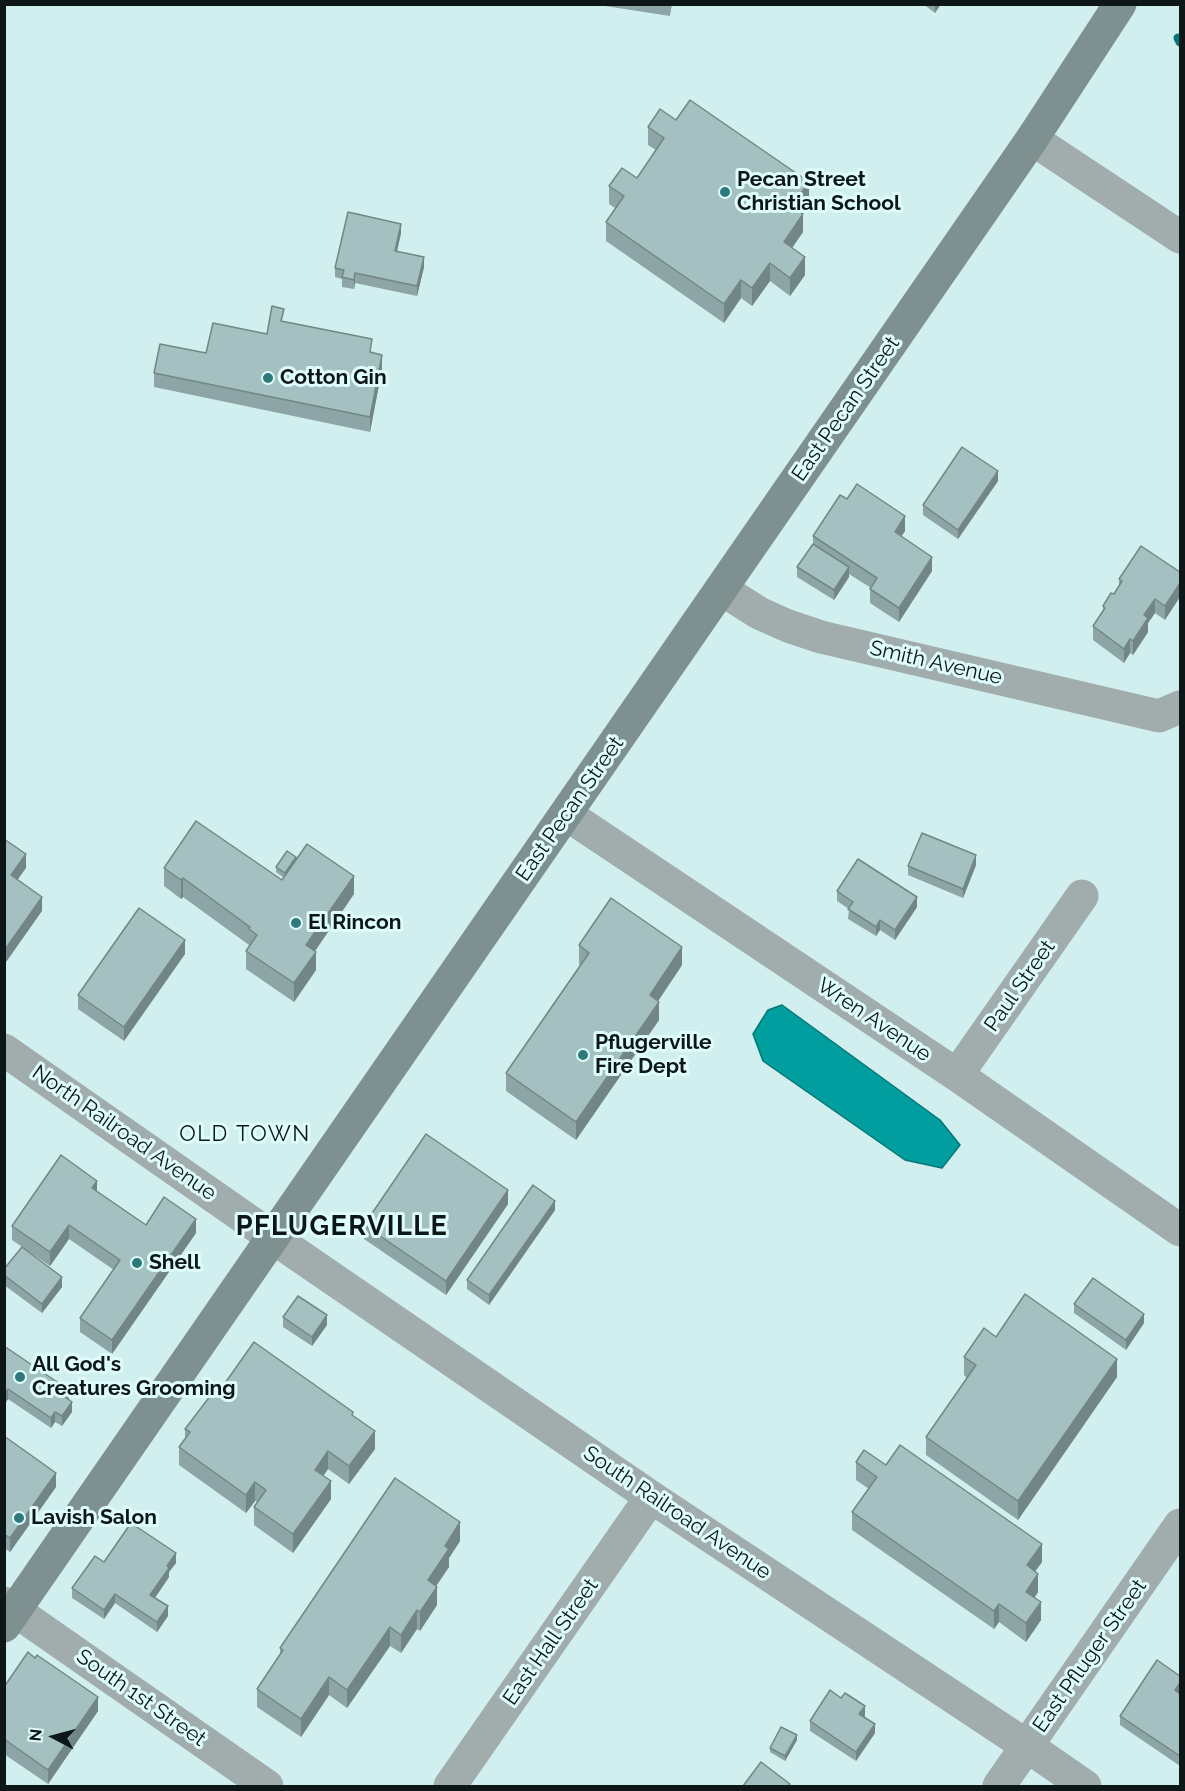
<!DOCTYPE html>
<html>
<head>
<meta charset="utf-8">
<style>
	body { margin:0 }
	#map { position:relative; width:1185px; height:1791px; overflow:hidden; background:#d2efef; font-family:Raleway,sans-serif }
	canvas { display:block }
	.frame { position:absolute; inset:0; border:6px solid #0d1718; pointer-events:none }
	.north { position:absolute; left:24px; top:1707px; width:60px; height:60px; -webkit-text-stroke:4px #dffcfc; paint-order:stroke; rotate:276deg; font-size:16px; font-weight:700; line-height:24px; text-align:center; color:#0d1718 }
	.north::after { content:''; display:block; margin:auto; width:21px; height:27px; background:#0d1718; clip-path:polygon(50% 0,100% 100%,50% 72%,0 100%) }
</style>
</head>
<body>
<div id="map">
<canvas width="1185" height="1791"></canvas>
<div class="frame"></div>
<div class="north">N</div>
</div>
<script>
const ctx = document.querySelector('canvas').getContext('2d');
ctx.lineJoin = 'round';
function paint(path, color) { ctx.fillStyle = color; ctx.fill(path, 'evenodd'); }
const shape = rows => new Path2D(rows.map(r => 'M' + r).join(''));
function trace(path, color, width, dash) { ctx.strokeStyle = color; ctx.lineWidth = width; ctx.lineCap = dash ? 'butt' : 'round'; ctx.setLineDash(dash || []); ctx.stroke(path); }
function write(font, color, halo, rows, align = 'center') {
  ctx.font = font + ' Raleway,sans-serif'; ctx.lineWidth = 6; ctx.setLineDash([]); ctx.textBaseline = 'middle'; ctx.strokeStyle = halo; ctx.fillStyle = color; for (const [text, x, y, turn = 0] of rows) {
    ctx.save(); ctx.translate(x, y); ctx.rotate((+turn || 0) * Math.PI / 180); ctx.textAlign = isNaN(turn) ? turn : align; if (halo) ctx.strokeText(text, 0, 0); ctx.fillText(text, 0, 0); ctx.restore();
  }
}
const water = shape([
	[782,1005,940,1120,960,1145,942,1168,905,1160,763,1061,753,1034,768,1010,782,1005]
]);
paint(water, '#019ea0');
trace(water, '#057677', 1.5);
trace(shape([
	[1178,38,1180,42]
]), '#057677', 9);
trace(shape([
	[1032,139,1180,237],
	[721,589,759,613,788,626,821,637,1159,716,1180,707],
	[566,814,957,1075,1180,1230],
	[957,1075,1082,896],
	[4,1603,267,1786],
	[450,1786,651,1497],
	[999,1786,1180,1525]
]), '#a1adad', 33);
trace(shape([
	[4,1050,272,1237,651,1497,1027,1746,1085,1786]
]), '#a1adad', 33);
trace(shape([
	[4,1626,1032,139,1120,4]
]), '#7e9090', 33);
paint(shape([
	[592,4,672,4,670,16],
	[923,4,941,4,935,13],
	[676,120,809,200,801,212,803,232,792,247,805,275,790,296,770,281,752,306,741,298,724,323,606,241,606,222,615,208,609,204,609,186,637,178,656,150,648,145,648,127],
	[401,233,397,251,424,267,417,296,355,283,354,289,342,287,342,279,335,277,335,268],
	[284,321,372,353,382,369,370,432,154,387,154,373,206,353,267,334],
	[998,481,958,539,923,515,923,505],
	[847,499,905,531,901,536,932,571,899,622,870,603,870,589,871,588,849,574,849,577,834,600,797,577,797,567,813,544,813,536],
	[1180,572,1165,620,1155,613,1148,623,1148,632,1133,655,1130,653,1124,663,1093,640,1093,626,1103,611,1103,606,1114,594,1119,586,1119,579],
	[296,860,354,894,315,951,316,970,294,1002,246,969,246,951,249,947,249,945,183,897,181,899,164,886,164,868,282,880,284,878,276,872,276,867],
	[976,865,963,898,908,875,908,866],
	[837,891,917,907,895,940,880,930,876,936,848,919,849,909,837,901],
	[579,945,682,965,658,1001,659,1020,576,1140,506,1091,506,1073,580,965,579,964],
	[185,954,124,1041,78,1009,78,995],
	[97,1191,146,1225,196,1233,112,1354,80,1332,80,1318,114,1270,69,1239,50,1266,12,1240,12,1226],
	[508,1204,446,1295,364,1239,364,1225],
	[555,1210,489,1305,467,1289,467,1280],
	[4,1269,62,1287,42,1313,4,1285],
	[1074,1304,1144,1323,1126,1350,1074,1313],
	[283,1317,327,1325,312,1346,283,1327],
	[996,1337,1117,1377,1018,1520,926,1455,926,1437,967,1378,964,1375,964,1357],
	[4,1346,69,1400,72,1412,62,1426,55,1422,51,1428,8,1399,6,1402,4,1401],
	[218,1393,353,1416,375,1449,349,1484,328,1469,323,1476,331,1499,293,1553,254,1525,254,1507,258,1502,255,1501,246,1513,179,1465,179,1447,185,1439,185,1429],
	[4,1436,56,1487,10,1552,4,1548],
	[856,1462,886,1465,1042,1562,1035,1571,1038,1592,1035,1597,1041,1620,1026,1642,999,1622,994,1629,852,1530,852,1512,869,1489,856,1480],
	[460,1541,449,1558,449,1567,436,1586,437,1605,420,1631,417,1629,401,1653,390,1646,347,1708,329,1695,301,1737,257,1707,257,1689,280,1655,280,1648],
	[104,1562,176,1563,169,1572,169,1577,155,1598,168,1616,157,1632,115,1603,104,1619,72,1598,72,1588],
	[4,1687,98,1711,48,1784,4,1754],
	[1180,1693,1180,1766,1120,1725,1120,1716],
	[865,1716,864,1717,875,1733,856,1761,810,1731,810,1721],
	[797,1740,785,1761,770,1752,770,1748]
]), '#8da5a6');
paint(shape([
	[935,4,941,4,935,13],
	[809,182,809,200,792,225,792,206],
	[803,214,803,232,784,260,784,242],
	[401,224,401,233,395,260,395,251],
	[424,257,424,267,417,296,417,286],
	[805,257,805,275,790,296,790,278],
	[770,263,770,281,752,306,752,288],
	[355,273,355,283,354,289,354,280],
	[741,280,741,298,724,323,724,304],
	[382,355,382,369,370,432,370,417],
	[998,471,998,481,958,539,958,530],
	[905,516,905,531,895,546,895,532],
	[932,557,932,571,899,622,899,608],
	[849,567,849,577,834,600,834,590],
	[1180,583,1180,597,1165,620,1165,606],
	[1155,599,1155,613,1148,623,1148,632,1133,655,1133,641,1144,615],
	[1130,639,1130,653,1124,663,1124,649],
	[26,854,26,868,11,889,11,875],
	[976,855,976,865,963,898,963,889],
	[296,857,296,862,285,878,285,873],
	[354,876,354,894,306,964,306,945],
	[183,878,183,897,181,899,181,880],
	[42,897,42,911,4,965,4,951],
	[917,897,917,907,895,940,895,930],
	[880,920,880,930,876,936,876,927],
	[185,940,185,954,124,1041,124,1027],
	[682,947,682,965,650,1013,650,995],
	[316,952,316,970,294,1002,294,983],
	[659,1002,659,1020,576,1140,576,1122],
	[97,1181,97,1195,92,1188],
	[508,1190,508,1204,446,1295,446,1281],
	[555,1201,555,1210,489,1305,489,1295],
	[196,1219,196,1233,112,1354,112,1340],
	[69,1225,69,1239,50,1266,50,1252],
	[62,1277,62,1287,42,1313,42,1304],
	[1144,1314,1144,1323,1126,1350,1126,1340],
	[327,1315,327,1325,312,1346,312,1337],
	[1117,1359,1117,1377,1018,1520,1018,1501],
	[8,1389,8,1399,6,1402,6,1392],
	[69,1390,69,1400,65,1407,65,1397],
	[72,1402,72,1412,62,1426,62,1416],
	[55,1412,55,1422,51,1428,51,1418],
	[375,1431,375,1449,349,1484,349,1466],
	[328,1451,328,1469,315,1488,315,1470],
	[56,1473,56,1487,10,1552,10,1538],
	[331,1481,331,1499,293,1553,293,1534],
	[255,1482,255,1501,246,1513,246,1495],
	[460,1522,460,1541,449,1558,449,1567,428,1598,428,1580,445,1546],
	[1042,1544,1042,1562,1027,1583,1027,1565],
	[176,1553,176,1563,169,1572,169,1577,150,1605,150,1595,167,1566],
	[1038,1574,1038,1592,1026,1610,1026,1592],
	[437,1587,437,1605,420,1631,420,1612],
	[115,1594,115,1603,104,1619,104,1610],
	[1041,1602,1041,1620,1026,1642,1026,1623],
	[999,1604,999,1622,994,1629,994,1611],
	[168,1606,168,1616,157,1632,157,1622],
	[417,1610,417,1629,401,1653,401,1635],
	[390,1627,390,1646,347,1708,347,1690],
	[329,1677,329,1695,301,1737,301,1719],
	[1180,1683,1180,1692,1175,1700,1175,1690],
	[98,1697,98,1711,48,1784,48,1770],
	[865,1706,865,1716,859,1723,859,1714],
	[875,1724,875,1733,856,1761,856,1752],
	[797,1735,797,1740,785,1761,785,1756]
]), '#738687');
const building = shape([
	[690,100,809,182,792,206,803,214,784,242,805,257,790,278,770,263,752,288,741,280,724,304,606,222,624,196,609,186,622,168,637,178,664,138,648,127,660,109,676,120,690,100],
	[348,212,401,224,395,251,424,257,417,286,355,273,354,280,342,277,344,270,335,268,348,212],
	[272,306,284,309,281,321,372,339,370,352,382,355,370,417,154,373,160,344,206,353,213,323,267,334,272,306],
	[962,447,998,471,958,530,923,505,962,447],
	[857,484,905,516,895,532,932,557,899,608,870,589,877,578,813,536,840,495,847,499,857,484],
	[813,544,849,567,834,590,797,567,813,544],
	[1141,546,1180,572,1180,583,1165,606,1155,599,1144,615,1148,618,1133,641,1130,639,1124,649,1093,626,1105,608,1103,606,1111,593,1114,594,1122,581,1119,579,1141,546],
	[196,821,282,880,307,844,354,876,306,945,316,952,294,983,246,951,257,935,249,929,250,927,183,878,181,880,164,868,196,821],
	[922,833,976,855,963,889,908,866,922,833],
	[4,839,26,854,11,875,42,897,4,951,4,839],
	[287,851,296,857,285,873,276,867,287,851],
	[858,859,917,897,895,930,880,920,876,927,848,909,853,902,837,891,858,859],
	[611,898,682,947,650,995,659,1002,576,1122,506,1073,589,953,579,945,611,898],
	[139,908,185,940,124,1027,78,995,139,908],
	[426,1134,508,1190,446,1281,364,1225,426,1134],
	[61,1155,97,1181,92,1188,146,1225,164,1197,196,1219,112,1340,80,1318,120,1260,69,1225,50,1252,12,1226,61,1155],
	[533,1185,555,1201,489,1295,467,1280,533,1185],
	[22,1247,62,1277,42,1304,4,1275,4,1269,22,1247],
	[1093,1278,1144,1314,1126,1340,1074,1304,1093,1278],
	[1025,1294,1117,1359,1018,1501,926,1437,976,1365,964,1357,984,1328,996,1337,1025,1294],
	[298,1296,327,1315,312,1337,283,1317,298,1296],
	[254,1342,353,1412,352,1415,375,1431,349,1466,328,1451,315,1470,331,1481,293,1534,254,1507,266,1490,255,1482,246,1495,179,1447,190,1432,185,1429,214,1391,218,1393,254,1342],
	[4,1346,69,1390,65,1397,72,1402,62,1416,55,1412,51,1418,8,1389,6,1392,4,1391,4,1346],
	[4,1436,56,1473,10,1538,4,1534,4,1436],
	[900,1445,1042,1544,1027,1565,1038,1574,1026,1592,1041,1602,1026,1623,999,1604,994,1611,852,1512,877,1477,856,1462,864,1450,886,1465,900,1445],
	[395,1478,460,1522,445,1546,449,1549,428,1580,437,1587,420,1612,417,1610,401,1635,390,1627,347,1690,329,1677,301,1719,257,1689,283,1650,280,1648,395,1478],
	[131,1523,176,1553,167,1566,169,1568,150,1595,168,1606,157,1622,115,1594,104,1610,72,1588,95,1556,104,1562,131,1523],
	[28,1652,35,1658,37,1655,98,1697,48,1770,4,1739,4,1687,28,1652],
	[1157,1660,1180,1676,1180,1683,1175,1690,1180,1694,1180,1756,1120,1716,1157,1660],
	[830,1690,841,1698,845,1693,865,1706,859,1714,875,1724,856,1752,810,1721,830,1690],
	[781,1727,797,1735,785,1756,770,1748,781,1727],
	[761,1762,790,1784,788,1786,743,1786,761,1762]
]);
paint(building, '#a4c0c1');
trace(building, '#738687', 1.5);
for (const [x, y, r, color] of [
	[725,192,6,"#2f797a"],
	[268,378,6,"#2f797a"],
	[296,923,6,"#2f797a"],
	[583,1055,6,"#2f797a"],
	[137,1263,6,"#2f797a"],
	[20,1377,6,"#2f797a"],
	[19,1518,6,"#2f797a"]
]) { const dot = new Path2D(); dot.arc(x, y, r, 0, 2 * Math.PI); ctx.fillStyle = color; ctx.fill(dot); trace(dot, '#dffcfc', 2); }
write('bold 21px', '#0d1718', '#dffcfc', [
	["Pecan Street",737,180],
	["Christian School",737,204],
	["Cotton Gin",280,378],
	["El Rincon",308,923],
	["Pflugerville",595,1043],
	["Fire Dept",595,1067],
	["Shell",149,1263],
	["All God's",32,1365],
	["Creatures Grooming",32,1389],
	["Lavish Salon",31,1518]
], 'left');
write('21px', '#0d1718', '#dffcfc', [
	["East Pecan Street",846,409,-55],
	["Smith Avenue",936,663,13],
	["East Pecan Street",570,809,-55],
	["Paul Street",1020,986,-55],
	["Wren Avenue",874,1020,34],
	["North Railroad Avenue",124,1133,35],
	["South Railroad Avenue",677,1513,34],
	["East Hall Street",551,1642,-55],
	["East Pfluger Street",1090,1656,-55],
	["South 1st Street",141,1698,35]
]);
ctx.letterSpacing = '1.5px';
write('22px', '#0d1718', '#dffcfc', [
	["OLD TOWN",245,1134]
]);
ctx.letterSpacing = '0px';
ctx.letterSpacing = '1.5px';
write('bold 27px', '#0d1718', '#dffcfc', [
	["PFLUGERVILLE",342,1227]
]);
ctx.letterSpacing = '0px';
</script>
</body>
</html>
